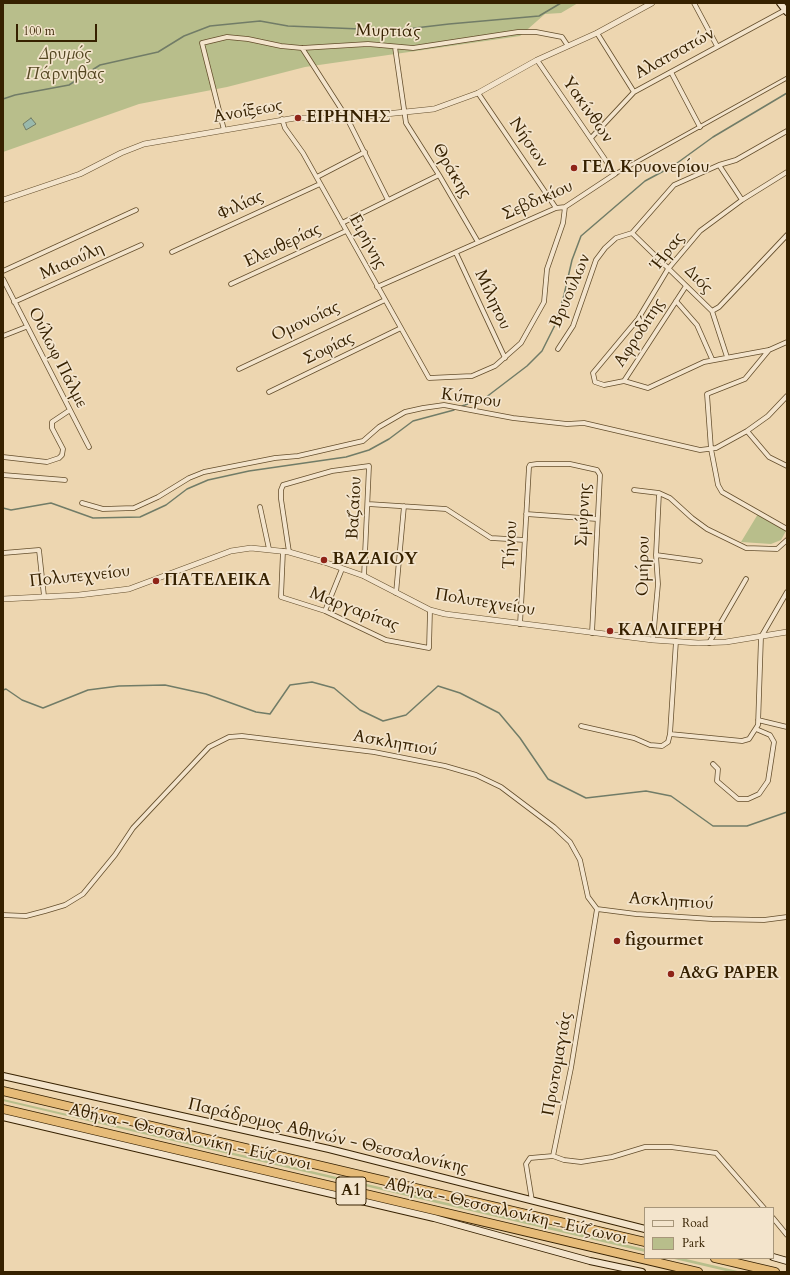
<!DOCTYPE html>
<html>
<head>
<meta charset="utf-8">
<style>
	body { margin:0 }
	#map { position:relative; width:790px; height:1275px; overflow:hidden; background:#edd6b0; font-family:Cardo,serif }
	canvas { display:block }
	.frame { position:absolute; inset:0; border:4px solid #362100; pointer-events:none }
	.legend { position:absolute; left:644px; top:1207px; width:130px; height:52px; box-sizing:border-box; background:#f3e4cc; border:1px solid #a7967a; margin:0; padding:5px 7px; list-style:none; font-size:12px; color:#362100 }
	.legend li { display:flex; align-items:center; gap:8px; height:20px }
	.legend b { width:20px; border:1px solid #a7967a }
	.scale { position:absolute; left:16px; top:24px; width:81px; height:18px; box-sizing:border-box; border:2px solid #362100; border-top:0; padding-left:5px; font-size:12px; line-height:14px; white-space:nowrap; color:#362100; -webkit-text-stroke:3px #f3e4cc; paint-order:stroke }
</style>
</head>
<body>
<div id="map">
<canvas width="790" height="1275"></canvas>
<div class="frame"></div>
<ul class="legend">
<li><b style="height:5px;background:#f3e4cc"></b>Road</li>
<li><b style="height:11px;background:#b8be8b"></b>Park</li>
</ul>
<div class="scale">100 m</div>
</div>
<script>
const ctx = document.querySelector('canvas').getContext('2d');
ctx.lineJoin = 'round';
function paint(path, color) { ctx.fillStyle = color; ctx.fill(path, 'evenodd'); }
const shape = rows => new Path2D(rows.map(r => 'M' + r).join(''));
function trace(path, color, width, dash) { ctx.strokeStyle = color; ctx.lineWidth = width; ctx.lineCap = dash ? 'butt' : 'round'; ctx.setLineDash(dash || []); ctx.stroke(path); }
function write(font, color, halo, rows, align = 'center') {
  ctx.font = font + ' Cardo,serif'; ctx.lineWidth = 3.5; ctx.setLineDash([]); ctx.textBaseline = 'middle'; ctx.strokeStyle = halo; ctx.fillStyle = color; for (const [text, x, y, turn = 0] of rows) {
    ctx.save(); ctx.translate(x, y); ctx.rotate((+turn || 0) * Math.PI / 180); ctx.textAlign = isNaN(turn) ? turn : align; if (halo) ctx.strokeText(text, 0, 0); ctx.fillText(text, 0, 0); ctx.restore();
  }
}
paint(shape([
	[3,3,578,3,561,13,545,14,520,36,305,67,227,87,139,104,3,152],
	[758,514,786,531,781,540,771,544,741,542],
	[3,1099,645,1249,645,1252,3,1101],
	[670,1258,682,1258,742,1272,730,1272]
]), '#b8be8b');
const water = shape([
	[31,118,36,124,26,130,23,124,31,118]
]);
paint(water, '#99b9ac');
trace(water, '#717c67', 1);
trace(shape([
	[3,99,15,95,69,85,100,65,158,52,184,36,210,26,260,21,288,26,384,30,415,28,449,24,539,16,561,3],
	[462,406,485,398,527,366,542,351,555,325,564,295,572,260,581,236,645,181,673,166,713,137,787,93],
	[3,508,11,510,51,503,93,518,140,517,166,505,187,489,208,480,249,471,346,457,369,450,389,439,413,421,454,410],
	[3,690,6,689,22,700,43,708,88,690,119,686,165,685,206,694,256,712,270,714,290,685,312,682,334,688,360,710,383,721,406,715,438,686,460,693,499,713,520,738,548,779,586,798,646,791,671,796,713,826,747,826,787,812]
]), '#717c67', 1.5);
const pedestrian = shape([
	[615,174,787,78]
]);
const minor = shape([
	[694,3,717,46],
	[597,33,634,92],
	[395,47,406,123,439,175,478,242],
	[302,48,347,118,388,200],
	[671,72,700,127],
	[478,93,556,208],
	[282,119,285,128,303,153,429,378,472,376,495,366,521,343,544,302,547,269,563,223,565,207],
	[224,130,202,43,227,37,248,39,281,46,302,48,368,44,413,48,518,32,536,32,562,37,568,46],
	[591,138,634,92,787,9],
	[719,165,742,200],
	[317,177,365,152],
	[342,223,439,175],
	[632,233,712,311,727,357],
	[172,252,320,184],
	[456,253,505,358],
	[3,271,136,210],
	[3,279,89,447],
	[231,284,346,231],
	[686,286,624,381,604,385,595,382,593,373,638,319,668,269,700,231,742,200,787,172],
	[377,287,556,208,565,207,615,174,537,60],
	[676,301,697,325,712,359],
	[14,302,141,245],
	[712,311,719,307,787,235],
	[3,336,26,327],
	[558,349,573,326,596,260,605,248,616,238,632,233,674,185,719,165,736,160,787,131],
	[769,350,745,379,707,394,711,449,718,485,722,492,787,529],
	[239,369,385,300],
	[624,381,648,388,704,362,769,350,787,342],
	[269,392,401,328],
	[747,431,769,457,787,466],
	[3,457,47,462,59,458,62,455,63,449,52,428,52,422,70,410],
	[3,475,65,480],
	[634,490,659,493,670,498,692,518,707,529,746,548,777,549,787,540],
	[82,503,103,509,134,508,158,497,189,478,204,472,275,458,298,456,363,441,379,427,405,412,423,408,444,405,513,418,567,424,584,423,700,450,716,448,747,431,768,416,787,396],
	[368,504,446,509,491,538,525,540],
	[260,507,269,549],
	[526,514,597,519],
	[283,551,281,597,325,611,386,640,429,648,430,610],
	[289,552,281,499,281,490,283,485,332,471,369,466,364,576],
	[3,553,39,550,44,596],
	[656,555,700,561],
	[396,593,404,506],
	[325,611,342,569],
	[520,624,529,467,530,465,537,464,570,464,597,470,600,475,592,633],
	[653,640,658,584,656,555,659,493],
	[709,643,746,579],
	[758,720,787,727],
	[581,726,634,738,650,745,662,746,668,742,670,734,676,641],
	[670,734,742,741,749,739,758,725,761,637,787,592],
	[713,764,718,769,717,781,738,799,748,799,759,794,768,781,774,742,770,735,756,729],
	[3,915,26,916,45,911,65,905,83,894,115,855,133,828,209,747,229,737,242,736,374,752,445,766,476,775,501,787,554,827,570,842,580,860,588,897,597,909,636,914,712,919,764,920,787,917],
	[553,1156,571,1068,597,909],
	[532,1201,526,1164,530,1158,553,1156,564,1160,581,1162,612,1157,645,1147,671,1147,716,1153,764,1208],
	[773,1218,787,1235]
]);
const tertiary = shape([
	[3,200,80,174,121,153,144,144,295,118,347,118,434,109,478,93,537,60,597,33,652,3],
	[3,599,79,595,129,589,231,551,251,548,289,552,324,562,364,576,430,610,445,614,653,640,698,643,726,642,787,632]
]);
const secondary = shape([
	[780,3,787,12],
	[3,1076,329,1149,645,1229],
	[3,1117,434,1218,590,1261,642,1272],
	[773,1257,787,1261]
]);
const motorway = shape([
	[3,1091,645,1242],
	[3,1109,698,1272],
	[715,1258,775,1272]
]);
trace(pedestrian, '#644e2c', 4.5);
trace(minor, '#644e2c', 5.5);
trace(tertiary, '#644e2c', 6);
trace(secondary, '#362100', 8);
trace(motorway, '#362100', 10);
trace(pedestrian, '#f3e4cc', 3);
trace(minor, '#f3e4cc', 4);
trace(tertiary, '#f3e4cc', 5);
trace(secondary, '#f3e4cc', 6);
trace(motorway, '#e6bb78', 8);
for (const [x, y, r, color] of [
	[298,118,4,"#8f2418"],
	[574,168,4,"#8f2418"],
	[324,560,4,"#8f2418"],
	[156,581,4,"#8f2418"],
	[610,631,4,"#8f2418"],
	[617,941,4,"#8f2418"],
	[671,974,4,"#8f2418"]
]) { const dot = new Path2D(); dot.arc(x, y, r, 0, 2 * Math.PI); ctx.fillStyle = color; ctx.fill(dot); trace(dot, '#f3e4cc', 1.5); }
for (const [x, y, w] of [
	[351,1191,30]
]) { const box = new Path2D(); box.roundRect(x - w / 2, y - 14, w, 28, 3); ctx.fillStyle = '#f3e4cc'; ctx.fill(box); trace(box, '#362100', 1); }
write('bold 16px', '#362100', null, [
	["Α1",351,1191]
]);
write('17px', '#362100', '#f3e4cc', [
	["Μυρτιάς",388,32,1],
	["Αλατσατών",675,54,-29],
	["Υακίνθων",587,110,55],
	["Ανοίξεως",248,112,-10],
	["Νήσων",528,143,56],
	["Θράκης",451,171,59],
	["Σεβδικίου",538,201,-24],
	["Φιλίας",241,206,-25],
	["Ειρήνης",367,242,61],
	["Ελευθερίας",283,246,-25],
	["Ήρας",668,252,-52],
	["Μιαούλη",72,262,-24],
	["Διός",698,280,45],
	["Βρυούλων",571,291,-67],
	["Μίλητου",492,300,65],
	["Ομονοίας",306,322,-25],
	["Αφροδίτης",640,333,-57],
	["Σοφίας",329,349,-26],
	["Ούλωφ Πάλμε",57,358,63],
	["Κύπρου",471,399,8],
	["Βαζαίου",355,508,-87],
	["Σμύρνης",584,515,-87],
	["Τήνου",511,545,-87],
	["Ομήρου",644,566,-89],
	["Πολυτεχνείου",80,577,-6],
	["Πολυτεχνείου",485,603,9],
	["Μαργαρίτας",354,610,21],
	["Ασκληπιού",395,744,10],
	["Ασκληπιού",671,902,4],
	["Πρωτομαγιάς",558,1064,-80],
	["Παράδρομος Αθηνών - Θεσσαλονίκης",328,1137,13],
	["Αθήνα - Θεσσαλονίκη - Εύζωνοι",190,1138,13],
	["Αθήνα - Θεσσαλονίκη - Εύζωνοι",506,1212,13]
]);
write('italic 17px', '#564823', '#f3e4cc', [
	["Δρυμός",65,55],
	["Πάρνηθας",65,75]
]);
write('bold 17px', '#362100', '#f3e4cc', [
	["ΕΙΡΗΝΗΣ",306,118],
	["ΓΕΛ Κρυονερίου",582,168],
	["ΒΑΖΑΙΟΥ",332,560],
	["ΠΑΤΕΛΕΙΚΑ",164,581],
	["ΚΑΛΛΙΓΕΡΗ",618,631],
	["figourmet",625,941],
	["A&G PAPER",679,974]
], 'left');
</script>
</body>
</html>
